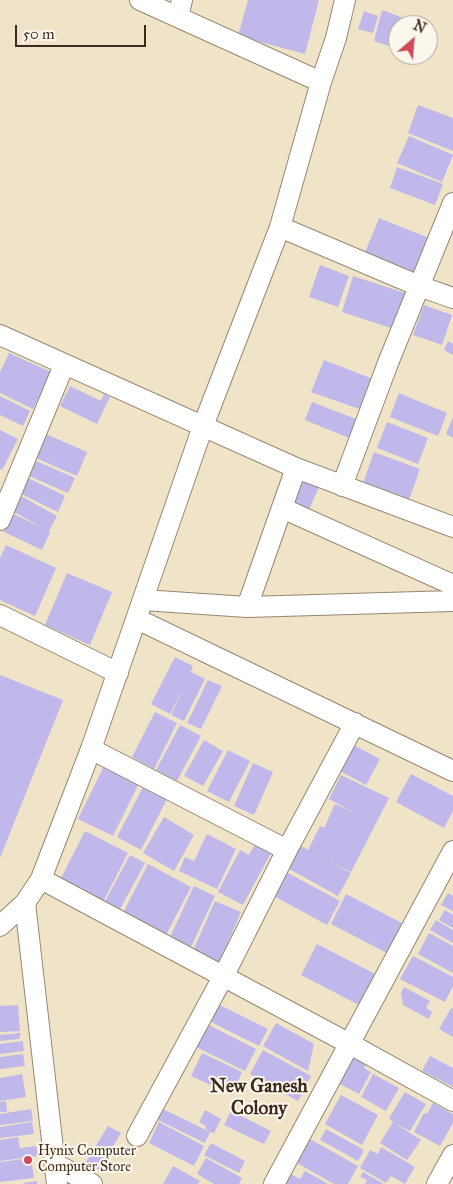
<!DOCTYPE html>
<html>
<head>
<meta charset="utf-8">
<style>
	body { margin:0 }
	#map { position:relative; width:453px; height:1184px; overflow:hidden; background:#f0e4c8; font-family:"IM FELL Great Primer",serif }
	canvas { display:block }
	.north { position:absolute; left:388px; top:15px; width:50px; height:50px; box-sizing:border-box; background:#fbf7ec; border:1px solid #aea59a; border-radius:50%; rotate:27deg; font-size:14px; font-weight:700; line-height:20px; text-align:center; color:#3b2a1e }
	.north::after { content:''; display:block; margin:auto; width:18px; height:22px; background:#d1495b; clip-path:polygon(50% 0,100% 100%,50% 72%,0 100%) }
	.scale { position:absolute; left:15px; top:25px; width:131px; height:22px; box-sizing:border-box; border:2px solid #3b2a1e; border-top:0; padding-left:6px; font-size:15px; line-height:18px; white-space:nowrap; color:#3b2a1e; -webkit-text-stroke:4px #fbf7ec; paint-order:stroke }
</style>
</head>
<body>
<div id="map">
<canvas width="453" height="1184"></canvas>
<div class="north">N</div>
<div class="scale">50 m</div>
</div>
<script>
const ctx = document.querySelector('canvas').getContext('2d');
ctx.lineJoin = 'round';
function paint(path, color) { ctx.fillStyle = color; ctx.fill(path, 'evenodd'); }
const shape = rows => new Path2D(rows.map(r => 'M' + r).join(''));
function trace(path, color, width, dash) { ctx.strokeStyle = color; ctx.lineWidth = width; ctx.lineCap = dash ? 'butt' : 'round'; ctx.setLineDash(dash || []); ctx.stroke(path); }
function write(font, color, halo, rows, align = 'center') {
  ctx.font = font + ' "IM FELL Great Primer",serif'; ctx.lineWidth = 4; ctx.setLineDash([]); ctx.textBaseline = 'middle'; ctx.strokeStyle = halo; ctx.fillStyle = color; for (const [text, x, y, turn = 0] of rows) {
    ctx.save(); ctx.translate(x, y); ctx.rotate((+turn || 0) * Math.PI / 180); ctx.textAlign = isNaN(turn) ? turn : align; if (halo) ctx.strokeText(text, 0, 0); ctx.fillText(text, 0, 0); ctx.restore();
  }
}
paint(shape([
	[248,0,319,0,305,54,238,36],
	[382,10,422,25,398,25,398,49,374,41],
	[364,11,378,16,373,33,358,29],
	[428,27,436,30,428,48],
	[418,105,453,118,453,151,408,133],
	[409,136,453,155,442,182,397,163],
	[397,167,443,184,435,205,390,188],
	[379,218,429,238,416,274,364,255],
	[320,265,349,276,338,307,309,297],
	[353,276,408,294,397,330,342,312],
	[424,305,452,315,442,345,413,335],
	[448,341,453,344,453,355,444,350],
	[9,353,51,372,33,409,0,393,0,372],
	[324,360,373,379,362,410,311,392],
	[70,386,101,401,104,394,110,397,97,424,60,406],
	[399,393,447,413,438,436,390,417],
	[0,396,30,411,23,426,0,415],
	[312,402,356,419,349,438,305,420],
	[453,417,453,438,446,434],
	[387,422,428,438,418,464,377,448],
	[0,430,18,439,2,470,0,469],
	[46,434,87,452,77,476,36,458],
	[374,452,420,469,407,505,361,489],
	[36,461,75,478,68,493,29,476],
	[26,477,65,496,58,512,19,493],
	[299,478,319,487,308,512,289,504],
	[21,496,57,516,49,531,50,532,42,550,4,532,13,514,43,528,12,511],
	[6,545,56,568,35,616,0,600,0,558],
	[67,573,112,592,90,645,45,625],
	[175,657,193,666,191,672,205,679,184,721,171,715,182,691,170,714,151,704],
	[0,675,63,700,0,858],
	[208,680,222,686,201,729,187,723],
	[155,712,177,723,154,769,132,757],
	[180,725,201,736,177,781,156,770],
	[204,740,223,751,203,786,184,776],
	[352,744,380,759,366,785,338,770],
	[228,750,250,761,229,802,207,791],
	[253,763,273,772,254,815,234,806],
	[104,766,139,783,113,836,78,819],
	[411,774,453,796,453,811,444,828,396,802],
	[341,775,389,798,351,872,322,858,351,873,338,896,289,869,301,846,308,850,320,826,324,828,335,804,355,813,329,799],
	[143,787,167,799,141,850,117,837],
	[164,817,194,835,174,871,143,853],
	[85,831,128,853,101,906,58,884],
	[207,834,236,849,217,889,179,871,185,857,194,861],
	[255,844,271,853,243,905,218,892,240,850,249,855],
	[130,855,145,863,118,913,103,905],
	[148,864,191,887,165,937,122,915],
	[286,872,340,901,327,925,274,896],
	[194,886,215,896,190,949,169,939],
	[448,893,453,896,453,911,441,905],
	[346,894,402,923,387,953,331,924],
	[215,901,241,912,219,963,193,951],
	[445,910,453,915,453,928,439,920],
	[436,920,453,930,453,943,430,930],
	[429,933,453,946,453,973,418,954],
	[317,944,377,975,361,1006,301,975],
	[413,956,453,977,453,986,445,1002,400,979],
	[404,987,430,1001,426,1008,432,1012,429,1019,403,1005,401,993],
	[216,1003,268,1029,259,1046,207,1020],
	[18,1005,20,1031,0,1032,0,1006],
	[451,1008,453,1009,453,1037,439,1029],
	[205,1023,256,1049,245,1071,194,1046],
	[276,1023,314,1044,308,1071,263,1046],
	[21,1033,19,1039,0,1041,0,1035],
	[23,1041,24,1051,0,1054,0,1044],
	[263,1050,311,1076,298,1101,250,1074],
	[354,1052,368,1060,364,1068,371,1072,359,1094,338,1083],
	[202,1053,242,1072,232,1095,191,1076],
	[23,1054,25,1066,0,1069,0,1057],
	[430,1056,453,1068,453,1087,422,1071],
	[22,1074,26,1097,0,1101,0,1078],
	[373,1074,399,1088,386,1111,361,1097],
	[405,1092,426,1104,410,1131,396,1124,421,1140,407,1160,380,1143,393,1122,389,1118],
	[341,1095,378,1115,362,1145,325,1124],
	[6,1101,7,1112,0,1112,0,1102],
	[433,1103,453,1114,453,1123,440,1146,414,1132,424,1113,427,1114],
	[31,1109,33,1121,0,1125,0,1114],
	[163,1109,210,1132,205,1143,158,1120],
	[205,1110,221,1119,214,1133,210,1132,205,1128,206,1126,199,1122],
	[231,1111,271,1131,264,1144,224,1125],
	[32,1122,34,1134,0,1138,0,1127],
	[159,1122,204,1146,194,1166,149,1143],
	[108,1126,121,1133,99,1170,86,1162],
	[326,1129,364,1150,358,1161,320,1140],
	[18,1137,20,1148,36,1146,38,1156,0,1161,0,1140],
	[310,1139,358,1166,348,1184,334,1184,297,1163],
	[211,1143,245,1161,239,1173,204,1155],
	[381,1147,415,1167,405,1184,391,1176,386,1183,360,1168,370,1150,378,1154],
	[31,1158,34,1178,0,1182,0,1162],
	[206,1158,242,1178,239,1184,214,1184,197,1174],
	[173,1166,200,1181,198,1184,163,1184],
	[305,1171,328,1184,283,1184,289,1173,300,1179],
	[363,1172,384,1184,365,1184,367,1180,360,1177],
	[37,1181,37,1184,24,1184,24,1183]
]), '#c0b7ea');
const minor = shape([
	[140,0,321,82],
	[178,17,182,0],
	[280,227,419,286,453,298],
	[0,335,296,468,453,527],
	[342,486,388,363,453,203],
	[282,508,453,585],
	[0,520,64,365],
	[143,600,247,607,453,601],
	[247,607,296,468],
	[0,615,118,673],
	[137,619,453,771],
	[91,749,287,850],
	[41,879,350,1044,453,1101],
	[25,903,57,1184],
	[0,926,25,903,41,879,91,749,203,426,280,227,321,82,336,38,345,0],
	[137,1136,223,977,287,850,355,723],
	[56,1164,92,1184],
	[274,1184,453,851],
	[437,1184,453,1155]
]);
trace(minor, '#968773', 22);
trace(minor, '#fff', 20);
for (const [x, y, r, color] of [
	[28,1160,5,"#d1495b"]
]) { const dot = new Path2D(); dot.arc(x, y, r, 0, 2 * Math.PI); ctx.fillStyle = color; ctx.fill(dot); trace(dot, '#fbf7ec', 2); }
write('14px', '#3b2a1e', '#fbf7ec', [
	["Hynix Computer",38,1152],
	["Computer Store",38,1168]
], 'left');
write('bold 19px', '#3b2a1e', '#fbf7ec', [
	["New Ganesh",259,1087],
	["Colony",259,1109]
]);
</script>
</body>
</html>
